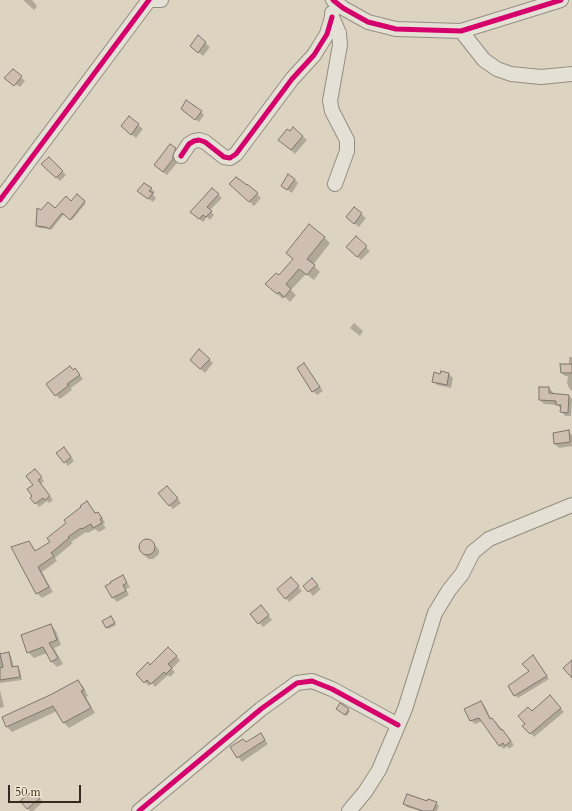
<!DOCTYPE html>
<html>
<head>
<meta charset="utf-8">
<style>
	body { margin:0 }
	#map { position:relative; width:572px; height:811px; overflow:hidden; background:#dcd4c0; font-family:Cardo,serif }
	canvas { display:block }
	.scale { position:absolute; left:8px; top:785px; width:73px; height:18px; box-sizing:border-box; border:2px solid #362a1e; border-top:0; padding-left:5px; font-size:12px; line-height:14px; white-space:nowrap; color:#362a1e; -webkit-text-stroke:3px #f1e6ce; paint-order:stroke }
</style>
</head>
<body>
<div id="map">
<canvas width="572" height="811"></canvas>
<div class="scale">50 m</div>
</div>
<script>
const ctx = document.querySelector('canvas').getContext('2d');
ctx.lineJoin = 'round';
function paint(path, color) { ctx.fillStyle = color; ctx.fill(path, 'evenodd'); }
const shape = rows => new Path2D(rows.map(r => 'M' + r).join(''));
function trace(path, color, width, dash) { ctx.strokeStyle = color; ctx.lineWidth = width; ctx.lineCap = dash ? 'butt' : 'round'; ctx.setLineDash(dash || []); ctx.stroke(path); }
paint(shape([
	[23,0,32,0,37,6,34,10],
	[198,37,210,47,203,56,191,46],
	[13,70,25,81,20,87,11,81],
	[186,112,201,112,204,115,199,122],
	[129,117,143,129,136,138,126,130],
	[294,129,307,140,295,154,283,143],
	[175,149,179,153,176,160,177,163,167,175,159,169],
	[49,158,66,175,60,181,43,164],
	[294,179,298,183,292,193,282,186],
	[231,184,248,185,261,198,254,206],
	[151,189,155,192,153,195,156,198,153,202,143,195],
	[212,189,222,198,210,210,214,215,210,220,207,217,203,222,194,215],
	[77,195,86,203,72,220,64,214,51,230,49,229,39,228,37,226,55,209,71,202],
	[354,208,366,218,359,227,351,221],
	[324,237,330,243,313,265,320,272,314,280,306,274,291,290,296,295,290,302,285,297,283,299,273,290,279,277,294,260],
	[356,238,370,251,361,260,347,247],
	[354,323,363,331,360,336,350,328],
	[569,357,572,357,572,391,569,388,567,383,568,376,565,376,562,373,569,365],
	[209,359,213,363,205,373,195,364],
	[304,364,323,391,317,395,313,391],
	[75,369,83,379,71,388,72,390,60,399,56,395],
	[449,374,453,378,451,388,437,385,433,381],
	[549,388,553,392,553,395,569,396,572,399,571,416,565,416,558,405,544,404,540,400],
	[568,431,572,435,572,446,559,448,555,444],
	[68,452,74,461,68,466,65,462],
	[38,474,44,481,41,484,53,500,49,503,47,501,39,507,36,503],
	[171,491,181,503,173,509,169,505],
	[87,502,96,514,98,513,102,517,105,523,103,524,106,528,99,532,95,529,88,533,86,532,71,542,73,543,55,558,57,561,42,572,53,592,42,598,37,593,29,542,36,552,51,542],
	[145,540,149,540,152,542,159,550,159,554,153,559,149,559,146,557,140,549,139,545],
	[122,576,130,587,126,589,129,595,117,602,113,598,107,586],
	[291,578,302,591,289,602,278,589],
	[316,584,321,589,313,596,305,586],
	[265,611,272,620,263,627,252,614],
	[113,619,116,625,108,629,106,627],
	[51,625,56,631,61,645,54,648,63,664,57,667,52,662,47,653,34,658,28,652],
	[168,648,180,660,172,669,175,672,170,677,168,675,155,687,152,683,149,686,137,674,150,666],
	[0,650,1,655,8,653,11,656,14,667,17,667,20,670,22,680,0,683],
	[533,656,549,679,518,698,515,695,530,672],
	[78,681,83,686,88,696,86,697,95,713,69,728,64,723,57,711,12,732,7,727,3,718,50,696],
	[0,690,4,707,0,708],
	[554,701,564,712,534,737,524,726,532,712],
	[481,702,485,706,491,719,496,722,514,745,509,749,507,746,504,749,500,746,482,721,475,724,471,720],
	[337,709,348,710,350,711,347,716],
	[261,734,268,744,242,762,231,747,246,743],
	[38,796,43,802,33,811,30,811,27,808],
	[428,802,436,803,439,806,437,811,420,811,407,807,404,804]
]), '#0003');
const building = shape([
	[198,35,206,42,198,53,190,46,198,35],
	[13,69,22,76,14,86,4,78,13,69],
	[186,100,202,111,195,120,181,109,186,100],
	[129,116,139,124,131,135,121,126,129,116],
	[293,127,303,136,291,150,278,140,287,129,290,131,293,127],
	[170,144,176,148,173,155,173,159,163,172,154,165,170,144],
	[49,157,63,171,56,178,41,164,49,157],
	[288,174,295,179,287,190,281,186,288,174],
	[236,177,247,185,247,184,258,193,249,202,229,184,236,177],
	[144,183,152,188,149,191,153,193,148,199,137,191,144,183],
	[212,188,219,194,207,207,212,211,206,217,203,215,199,219,190,212,212,188],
	[77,194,85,201,70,220,62,213,49,229,46,227,36,226,37,208,41,210,48,202,55,208,66,196,71,201,77,194],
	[354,207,362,213,354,224,346,217,354,207],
	[309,224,325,237,307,259,315,265,307,275,299,269,286,284,291,289,284,297,279,292,277,294,265,284,276,273,279,275,293,259,286,253,309,224],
	[356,236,367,246,357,257,346,247,356,236],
	[199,349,210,359,200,369,190,360,199,349],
	[304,363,320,387,312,392,297,368,304,363],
	[560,364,572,364,572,373,561,373,560,364],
	[70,366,73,370,75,368,80,375,67,384,69,385,55,396,46,384,70,366],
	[441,371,449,373,447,385,432,382,434,372,440,374,441,371],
	[539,387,549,387,549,393,569,395,568,413,560,412,561,405,556,405,556,401,539,400,539,387],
	[569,430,570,442,554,444,553,433,569,430],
	[64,447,71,457,64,463,56,453,64,447],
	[35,469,42,477,38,480,50,496,45,500,43,498,35,504,30,498,32,496,27,489,33,485,26,476,35,469],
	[167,486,178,498,169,506,158,493,167,486],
	[87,501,95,513,98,512,102,518,100,519,102,523,93,528,91,524,82,529,81,528,68,537,69,538,51,553,54,556,38,567,49,587,36,594,11,547,29,541,35,551,50,542,47,538,66,523,64,520,81,507,80,506,87,501],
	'139 547a8 8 0 1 1 16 0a8 8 0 1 1-16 0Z',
	[123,575,127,583,123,585,126,591,112,598,105,586,111,583,110,582,123,575],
	[291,577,299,586,285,599,277,589,291,577],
	[312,578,318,585,308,592,303,586,312,578],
	[261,605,269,615,258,624,250,614,261,605],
	[111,616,115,623,106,628,102,621,111,616],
	[51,624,57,640,49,643,58,658,51,662,43,647,27,653,21,635,51,624],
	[168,647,177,656,168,664,172,668,166,674,164,672,151,684,147,680,144,683,136,674,148,662,150,665,168,647],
	[9,652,12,667,18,666,20,677,0,680,0,668,3,667,0,654,9,652],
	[533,655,547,676,514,696,508,686,529,671,522,664,533,655],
	[572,660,572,678,563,668,572,660],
	[78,680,84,690,81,691,91,708,63,723,53,706,6,727,2,717,50,695,78,680],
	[550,695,561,708,530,734,522,726,525,724,518,716,528,707,532,711,550,695],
	[481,701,490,719,492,718,501,730,502,729,511,741,505,746,503,743,499,746,479,718,470,721,464,709,481,701],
	[340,703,349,709,345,715,336,709,340,703],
	[261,733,265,740,237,758,230,747,243,739,246,742,261,733],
	[34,790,40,798,27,809,20,801,34,790],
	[407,794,427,801,428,799,437,802,433,811,423,811,403,804,407,794]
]);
paint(building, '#cfbfb2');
trace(building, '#7c766b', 1);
const minor = shape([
	[148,0,161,0],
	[333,0,343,8,368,22,396,29,461,31,561,0],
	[332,13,332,17,339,33,340,45,330,101,332,111,347,140,347,151,335,184],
	[461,31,484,60,497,69,511,74,541,77,572,74],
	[181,156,189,144,194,141,199,140,205,142,224,157,230,158,236,154,292,79,314,55,327,34,332,17],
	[0,200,149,0],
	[139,811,261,709,297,683,312,681,332,689,398,725],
	[349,811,365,792,379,770,405,709,435,613,449,590,462,574,473,552,489,539,572,505]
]);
trace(minor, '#948e81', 16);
trace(minor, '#e4e0d5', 14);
trace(shape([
	[333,0,343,8,368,22,396,29,461,31,561,0],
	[181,156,189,144,194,141,199,140,205,142,224,157,230,158,236,154,292,79,314,55,327,34,332,17],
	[0,200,149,0],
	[139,811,261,709,297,683,312,681,332,689,398,725]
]), '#d6006c', 5);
</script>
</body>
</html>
